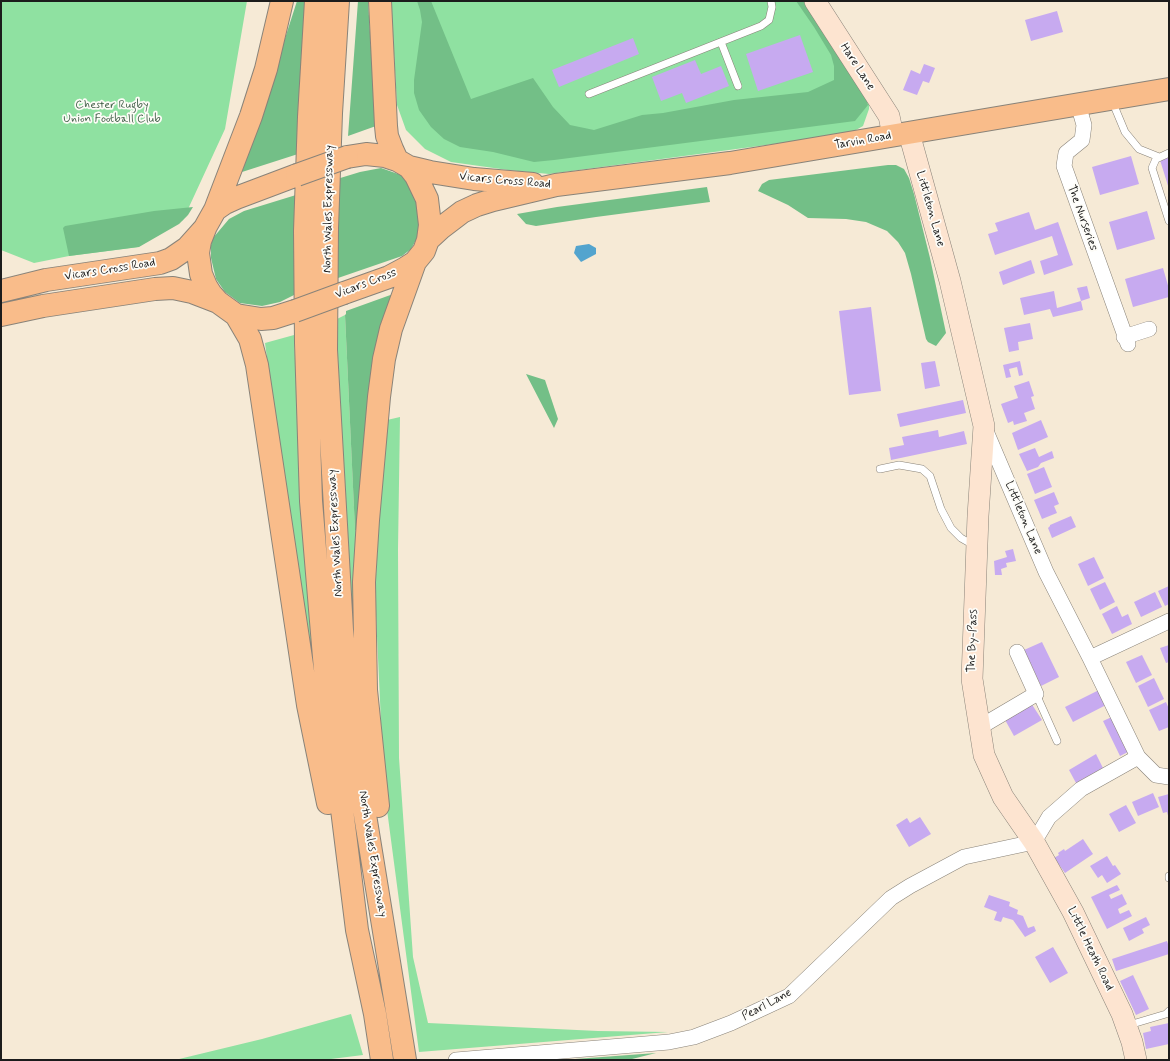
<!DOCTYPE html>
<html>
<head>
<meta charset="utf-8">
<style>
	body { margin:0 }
	#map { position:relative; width:1170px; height:1061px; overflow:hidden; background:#f6ead6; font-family:Mynerve,sans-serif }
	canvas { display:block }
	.frame { position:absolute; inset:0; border:2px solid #1c1c1c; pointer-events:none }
</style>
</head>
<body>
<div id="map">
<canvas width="1170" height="1061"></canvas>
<div class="frame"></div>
</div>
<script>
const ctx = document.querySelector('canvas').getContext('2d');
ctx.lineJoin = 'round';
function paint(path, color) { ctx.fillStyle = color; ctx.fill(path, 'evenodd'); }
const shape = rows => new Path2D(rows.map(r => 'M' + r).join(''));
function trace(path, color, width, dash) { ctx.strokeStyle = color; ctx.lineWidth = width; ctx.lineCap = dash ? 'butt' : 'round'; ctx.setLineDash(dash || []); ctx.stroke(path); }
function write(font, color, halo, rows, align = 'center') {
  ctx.font = font + ' Mynerve,sans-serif'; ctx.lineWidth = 3.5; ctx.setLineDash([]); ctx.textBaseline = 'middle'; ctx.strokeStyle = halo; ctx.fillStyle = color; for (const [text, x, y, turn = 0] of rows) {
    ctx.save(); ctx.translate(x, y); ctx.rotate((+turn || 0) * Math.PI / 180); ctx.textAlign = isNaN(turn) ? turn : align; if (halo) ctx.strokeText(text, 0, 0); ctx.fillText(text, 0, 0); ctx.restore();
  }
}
paint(shape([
	[1,1,247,1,225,129,183,220,138,247,69,256,34,263,1,250],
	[391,1,809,1,869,94,869,109,863,126,849,134,549,174,508,170,451,162,425,149,406,130,397,105],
	[345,315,355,529,359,530,358,709,341,474,337,319],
	[294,335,300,478,320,699,313,700,265,343],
	[400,417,398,549,399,758,413,957,428,1023,598,1031,668,1032,419,1052,384,787,375,593,381,484,387,420],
	[351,1014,363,1055,323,1060,175,1060,262,1039]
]), '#8fe1a1');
paint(shape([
	[297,1,307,1,298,154,242,172],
	[358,1,368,1,376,126,348,136],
	[417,1,431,1,471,99,533,78,553,107,570,125,594,130,642,115,663,113,734,100,808,92,834,80,834,66,831,55,814,27,796,1,807,1,859,80,868,105,855,121,554,160,534,162,493,152,460,147,444,139,431,127,419,110,414,93,414,80,422,22,420,10],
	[888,165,896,165,904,169,909,178,914,194,930,258,946,333,936,346,928,342,926,339,911,274,905,253,898,242,887,231,866,222,846,219,808,218,788,205,758,191,762,184,769,180],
	[381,168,401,175,407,180,416,193,419,230,416,240,411,249,402,256,338,278,337,179,360,172],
	[707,187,710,202,596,217,536,226,526,224,517,214,557,207],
	[296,195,294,295,280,302,262,306,240,303,225,292,216,279,211,258,211,245,213,238,229,219,244,211],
	[193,207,188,215,179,224,139,247,69,256,63,228,65,226,154,211],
	[396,293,359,530,355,530,345,315,346,314,346,311],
	[526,374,545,380,558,419,554,428],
	[656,1053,628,1060,562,1060]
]), '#73bf87');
paint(shape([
	[589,244,596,248,596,254,581,262,574,253,576,246]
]), '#53a4ce');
paint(shape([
	[1057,11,1063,32,1031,41,1025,20],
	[800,35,813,72,758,91,746,54],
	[633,38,639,54,559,87,552,70],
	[695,60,701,74,721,66,729,86,686,103,682,93,661,101,652,77],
	[924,64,935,68,929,83,923,81,917,95,903,90,911,70,920,74],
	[1131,156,1139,184,1100,195,1092,167],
	[1169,157,1169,189,1160,160],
	[1147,211,1155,239,1117,250,1109,222],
	[1029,212,1035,230,1058,222,1073,265,1044,275,1040,261,1058,255,1052,236,995,255,988,234,998,231,995,223],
	[1031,260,1035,273,1003,285,999,272],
	[1163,268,1169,289,1169,297,1133,307,1125,279],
	[1087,286,1090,298,1081,301,1077,288],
	[1054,291,1057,308,1081,301,1083,310,1053,317,1050,309,1024,315,1020,298],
	[871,307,881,391,849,395,839,311],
	[1030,323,1033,339,1018,342,1019,350,1009,352,1004,328],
	[935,361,940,386,925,389,921,363],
	[1020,361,1023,375,1019,376,1017,367,1009,369,1011,377,1006,378,1003,365],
	[1029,381,1034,396,1031,397,1035,409,1024,413,1027,421,1014,425,1013,421,1008,423,1001,404,1018,398,1014,386],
	[963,400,966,413,900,427,897,414],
	[1041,420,1048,437,1018,450,1012,433],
	[938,430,939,437,964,431,967,444,891,460,889,448,904,445,902,437],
	[1035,448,1039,457,1052,451,1054,458,1041,463,1038,467,1027,471,1019,454],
	[1044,467,1052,487,1035,494,1027,474],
	[1054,492,1059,504,1054,506,1057,513,1042,519,1034,500],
	[1071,516,1076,527,1052,538,1048,528,1050,526,1050,525],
	[1013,549,1016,561,1006,563,1007,567,1001,569,1002,575,995,575,994,561,1007,557,1005,551],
	[1094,557,1104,578,1088,586,1078,564],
	[1105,582,1115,602,1100,610,1090,589],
	[1169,586,1169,604,1165,606,1158,591],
	[1155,592,1162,607,1141,617,1134,602],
	[1117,606,1122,617,1128,614,1132,624,1112,634,1102,614],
	[1042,642,1059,677,1041,686,1024,650],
	[1169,645,1169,662,1166,663,1160,648],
	[1142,655,1152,675,1136,683,1126,662],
	[1154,678,1164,699,1148,707,1138,686],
	[1101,689,1108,704,1073,722,1065,707],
	[1166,702,1169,709,1169,727,1159,731,1149,710],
	[1031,703,1042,720,1014,736,1004,718],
	[1114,716,1130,751,1120,756,1103,721],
	[1096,754,1103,768,1076,783,1069,770],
	[1153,793,1159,807,1138,816,1132,802],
	[1169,794,1169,819,1167,812,1163,813,1158,797],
	[1126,805,1136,823,1119,832,1109,814],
	[920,817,931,834,909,847,896,825,907,818,910,823],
	[1083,839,1093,854,1065,873,1054,858,1059,855,1058,853,1064,849,1065,851],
	[1107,856,1113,866,1115,865,1121,874,1107,883,1102,875,1098,878,1090,866],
	[1117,885,1120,890,1109,895,1111,899,1122,894,1127,904,1118,909,1119,912,1120,914,1129,910,1132,916,1107,929,1091,897],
	[989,895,1010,902,1009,906,1018,910,1017,914,1023,916,1028,928,1034,926,1036,931,1025,937,1013,920,1003,917,1001,922,994,920,997,912,984,907],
	[1146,917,1150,925,1142,929,1144,933,1129,941,1123,928],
	[1167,941,1169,947,1169,954,1116,971,1112,959],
	[1053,947,1068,973,1050,983,1035,957],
	[1133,975,1149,1009,1136,1015,1120,981],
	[1169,1023,1169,1044,1146,1049,1143,1033,1151,1031,1150,1027]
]), '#c7aaf0');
const lane = shape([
	[721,42,738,86],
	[589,94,761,26,769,20,772,7,771,1],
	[1113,102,1115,108,1125,132,1139,149,1159,157],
	[1169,153,1156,159,1152,168,1169,221],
	[880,469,899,465,922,469,930,476,941,509,951,528,961,538,975,546],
	[1036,694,1057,741],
	[1169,876,1169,878],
	[1129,1025,1166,1014,1169,1011]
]);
const street = shape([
	[1078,104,1084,125,1082,140,1066,153,1064,166,1128,344],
	[1124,337,1149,329],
	[1090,658,1169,621],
	[980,727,1036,694,1017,652],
	[1138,757,1156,775,1169,777],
	[456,1060,669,1042,694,1037,731,1023,789,996,891,898,910,886,964,857,1034,842,1049,817,1081,789,1138,757,1090,658,1046,572,985,429]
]);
const secondary = shape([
	[815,1,889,116,893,135],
	[909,133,950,281,984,426,978,516,972,679,984,755,1003,797,1034,842,1073,912,1122,1014,1132,1042,1136,1060]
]);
const highway = shape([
	[316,1,309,117,305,231,306,343,311,501,326,681,357,930,375,1014,382,1060],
	[338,1,331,113,327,228,326,350,342,630,358,772,405,1060],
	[380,1,386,126,387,136,392,149,397,160],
	[409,167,430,172,474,179,533,184],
	[215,210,251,116,266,69,282,1],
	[428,240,441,228,462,212,477,205,493,200,556,185,730,163,1169,89],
	[1,291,46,280,160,263,171,259,187,248,204,229],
	[344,293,389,277,404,269,415,262,424,251,428,240,430,225,427,199,416,176,409,167,397,160,385,156,366,154,347,157],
	[295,311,273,318,261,319,236,315,218,302,211,294,206,286,201,274,198,253,200,241,206,226,215,210,225,203,236,198,297,175],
	[1,315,43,306,155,289,173,288,192,292,218,302],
	[236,315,250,339,257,365,308,705,328,803],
	[378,806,366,690,364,582,368,520,379,397,384,359,391,329,415,262]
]);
trace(lane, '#898379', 8);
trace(street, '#898379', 16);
trace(secondary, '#898379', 22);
trace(highway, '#898379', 24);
trace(lane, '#fff', 7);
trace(street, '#fff', 15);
trace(secondary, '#fde4d0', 21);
trace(highway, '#f9bc8a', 22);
const highwayBridge = shape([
	[297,175,347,157],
	[295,311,344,293]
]);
trace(highwayBridge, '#898379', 24, []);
trace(highwayBridge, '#f9bc8a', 22);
write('12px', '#1c1c1c', '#fdfcf7', [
	["Hare Lane",857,67,57],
	["Tarvin Road",863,141,-10],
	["Vicars Cross Road",505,181,5],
	["North Wales Expressway",329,209,-89],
	["Littleton Lane",930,209,74],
	["The Nurseries",1082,218,70],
	["Vicars Cross Road",110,270,-9],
	["Vicars Cross",366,284,-21],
	["Littleton Lane",1023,518,67],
	["North Wales Expressway",336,533,-93],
	["The By-Pass",973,641,-88],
	["North Wales Expressway",372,854,81],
	["Little Heath Road",1090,949,64],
	["Pearl Lane",767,1005,-28]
]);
write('12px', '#44614b', '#fdfcf7', [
	["Chester Rugby",112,105],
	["Union Football Club",112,119]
]);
</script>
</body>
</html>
